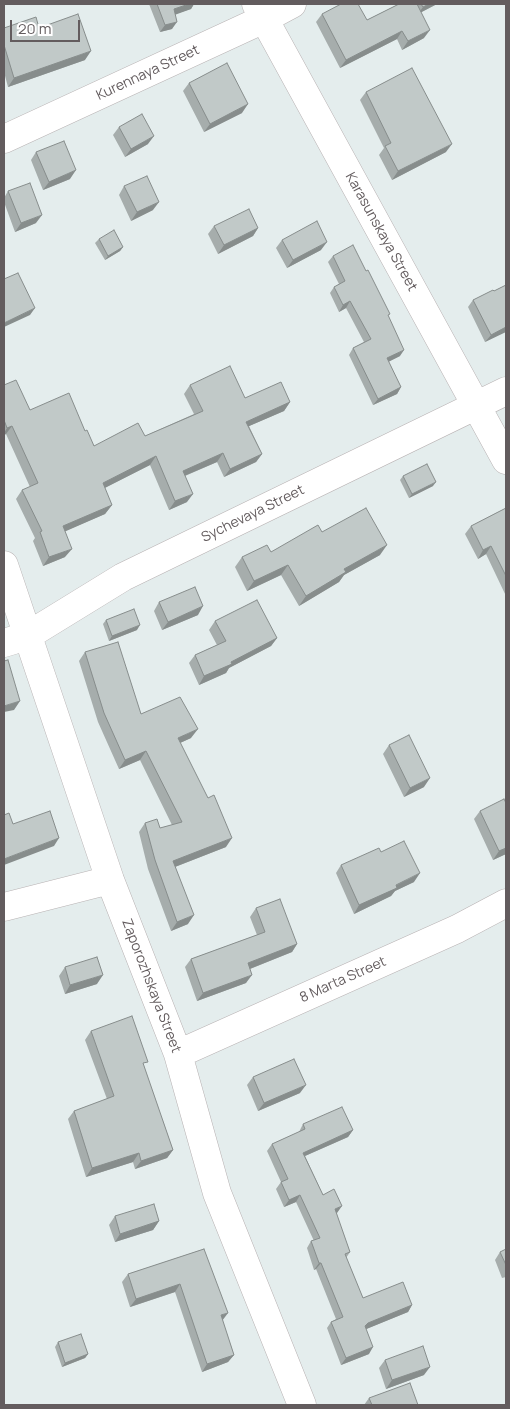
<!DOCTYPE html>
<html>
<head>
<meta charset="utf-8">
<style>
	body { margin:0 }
	#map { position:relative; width:510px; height:1409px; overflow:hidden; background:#e4eded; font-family:Manrope,sans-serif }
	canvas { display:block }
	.frame { position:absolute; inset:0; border:5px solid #635c5e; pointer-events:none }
	.scale { position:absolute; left:10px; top:20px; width:70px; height:22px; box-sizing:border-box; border:2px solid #635c5e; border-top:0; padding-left:6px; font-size:15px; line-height:18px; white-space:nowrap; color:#635c5e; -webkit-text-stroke:4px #fff; paint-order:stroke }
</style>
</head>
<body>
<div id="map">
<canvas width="510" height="1409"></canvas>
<div class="frame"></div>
<div class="scale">20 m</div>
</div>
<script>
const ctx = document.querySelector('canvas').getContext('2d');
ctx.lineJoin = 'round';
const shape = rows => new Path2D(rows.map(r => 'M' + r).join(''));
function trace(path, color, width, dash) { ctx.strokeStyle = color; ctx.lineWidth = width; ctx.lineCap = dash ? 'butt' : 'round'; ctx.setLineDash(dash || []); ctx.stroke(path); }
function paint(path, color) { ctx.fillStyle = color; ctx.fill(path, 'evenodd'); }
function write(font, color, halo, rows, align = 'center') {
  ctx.font = font + ' Manrope,sans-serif'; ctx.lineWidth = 4; ctx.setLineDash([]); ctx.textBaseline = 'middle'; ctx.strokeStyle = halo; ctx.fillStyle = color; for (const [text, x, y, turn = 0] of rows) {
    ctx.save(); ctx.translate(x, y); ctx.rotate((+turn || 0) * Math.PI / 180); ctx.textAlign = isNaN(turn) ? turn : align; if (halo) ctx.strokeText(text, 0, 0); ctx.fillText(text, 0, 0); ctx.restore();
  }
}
const minor = shape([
	[256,4,506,460],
	[4,139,264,19,292,4],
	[4,565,110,880,178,1054,217,1193,302,1405],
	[4,643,27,636,123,577,506,391],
	[4,907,110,880],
	[178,1054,457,929,506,903]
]);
trace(minor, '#b8b2b3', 29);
trace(minor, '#fff', 28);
paint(shape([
	[149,4,194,4,191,9,175,14,172,29,160,32],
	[399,4,437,4,421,12,424,38,402,50,397,39,340,68,316,22,322,14,367,20],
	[4,28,85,60,8,87,4,72],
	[189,83,242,113,204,132,183,91],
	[366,92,446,152,392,180,379,155,384,148,360,100],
	[119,127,148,144,125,157,113,135],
	[36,152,70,179,43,190,31,160],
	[124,186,153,210,131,221,119,195],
	[8,191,36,223,15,232,4,202,4,198],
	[214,226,258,228,253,236,218,254,208,234],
	[99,239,123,247,120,251,105,260,95,243],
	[282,240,321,250,287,268,276,248],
	[333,256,388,317,400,356,388,362,401,387,397,394,373,405,349,355,353,348,364,342,346,308,339,312,330,293,334,287,339,284,328,262],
	[506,285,506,331,485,342,468,307,473,300,494,291],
	[4,385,30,410,85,431,94,446,145,436,194,414,184,394,190,385,245,398,290,402,284,411,249,426,262,454,256,462,224,477,217,462,185,476,187,502,169,510,150,465,104,488,112,505,105,514,65,531,65,557,43,566,33,541,35,538,16,499,22,490,30,487,6,434,4,435],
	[403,476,433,486,409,498,400,480],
	[506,508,506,596,486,554,478,559,465,534,471,526],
	[322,532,380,555,344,575,339,582,299,606,281,575,247,591,235,567,242,557,271,552],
	[159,602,198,615,162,630,154,611],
	[106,620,137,630,109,641,103,624],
	[215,621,277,638,271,646,229,668,226,673,199,685,189,663,195,655,217,645,209,630],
	[85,652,141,714,191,738,180,743,226,847,175,867,188,924,171,931,148,869,139,832,145,823,160,828,172,825,140,760,119,769,98,722,79,661],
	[389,745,424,787,404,797,383,754],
	[506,803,506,854,493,860,474,819,480,811],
	[341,865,414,882,395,891,391,896,354,914,336,873],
	[256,908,297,944,292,952,250,969,246,983,197,1001,185,967,191,959,257,935,250,917],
	[65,967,97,984,65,994,59,976],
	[91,1031,144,1067,173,1150,167,1158,135,1169,133,1162,86,1177,68,1119,74,1111,107,1099,85,1040],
	[253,1077,300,1093,258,1111,247,1085],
	[303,1124,353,1130,348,1137,305,1156,323,1195,336,1213,350,1252,346,1258,363,1298,412,1305,408,1312,366,1329,369,1354,341,1365,327,1328,331,1322,336,1319,316,1269,314,1270,307,1248,311,1241,314,1241,296,1202,284,1207,276,1189,281,1182,267,1151,272,1144,299,1132],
	[115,1216,159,1221,153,1230,115,1242,109,1225],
	[204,1249,222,1320,234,1355,228,1362,202,1372,175,1292,130,1307,122,1282,128,1274],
	[506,1249,506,1277,502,1278,495,1260,500,1252],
	[58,1342,88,1354,85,1358,62,1367,55,1347],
	[385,1360,424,1375,386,1389,379,1368],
	[369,1398,418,1405,364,1405]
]), '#a6adac');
paint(shape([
	[189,4,194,4,191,9,169,17,174,9],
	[429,4,437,4,418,14,423,7],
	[177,22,172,29,160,32,165,25],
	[430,30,424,38,402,50,408,41],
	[402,31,397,39,340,68,346,60],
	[91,51,85,60,8,87,14,78],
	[248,104,242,113,204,132,210,124],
	[154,136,148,144,125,157,131,149],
	[452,144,446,152,392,180,398,171],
	[76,170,70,179,43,190,49,182],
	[159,202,153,210,131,221,137,212],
	[42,215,36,223,15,232,21,223],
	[258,228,253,236,218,254,224,245],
	[327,242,321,250,287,268,293,260],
	[123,247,120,251,105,260,108,256],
	[350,301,346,308,339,312,343,305],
	[35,308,30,315,4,327,4,323],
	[506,327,506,332,485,342,491,335],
	[404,350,400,356,382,365,387,358],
	[401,387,397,394,373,405,378,399],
	[290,402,284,411,240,430,246,422],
	[12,426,6,434,4,435,4,433,7,428],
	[223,453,217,462,177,479,183,471],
	[262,454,256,462,224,477,230,469],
	[156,456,150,465,97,492,103,483],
	[436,482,433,486,409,498,412,494],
	[193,494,187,502,169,510,175,501],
	[112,505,105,514,57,535,63,526],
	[387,545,380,555,344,575,339,582,299,606,306,596,344,569],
	[491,546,486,554,478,559,483,550],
	[72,549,65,557,43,566,49,557],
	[288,565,281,575,247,591,254,581],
	[203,606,198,615,162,630,168,622],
	[140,625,137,630,109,641,112,636],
	[277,638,271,646,229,668,226,673,199,685,204,676],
	[20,701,14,710,4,712,4,706],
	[198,729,191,738,171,747,178,738],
	[146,751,140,760,119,769,125,760],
	[430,778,424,787,404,797,410,788],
	[59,838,54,846,4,865,4,859],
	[232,838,226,847,167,870,173,861],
	[506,848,506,854,493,860,499,851],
	[420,873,414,882,395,891,391,896,354,914,359,905],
	[194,915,188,924,171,931,177,922],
	[297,944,292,952,242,972,248,963],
	[103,975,97,984,65,994,70,985],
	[252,975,246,983,197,1001,203,993],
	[306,1085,300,1093,258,1111,264,1103],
	[353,1130,348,1137,298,1159,303,1153],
	[173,1150,167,1158,135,1169,141,1161],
	[139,1153,133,1162,86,1177,92,1168],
	[300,1195,296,1202,284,1207,289,1200],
	[342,1206,337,1213,330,1216,335,1209],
	[159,1221,153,1230,115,1242,120,1234],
	[319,1263,321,1263,316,1269,314,1270],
	[180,1284,175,1292,130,1307,136,1299],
	[412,1305,408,1312,364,1330,365,1326,368,1323],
	[228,1313,222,1321,221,1315],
	[373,1347,369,1354,341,1365,346,1358],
	[88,1354,85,1358,62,1367,65,1363],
	[234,1355,228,1362,202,1372,207,1364],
	[430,1367,424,1375,386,1389,392,1380]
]), '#878d8c');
const building = shape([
	[157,4,189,4,174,9,177,22,165,25,157,4],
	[341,4,358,4,367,20,399,4,417,4,430,30,408,41,402,31,346,60,322,14,341,4],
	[421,4,429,4,423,7,421,4],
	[78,14,91,51,14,78,4,45,4,28,36,17,39,28,78,14],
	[227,63,248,104,210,124,189,83,227,63],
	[412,68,452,144,398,171,385,146,391,143,366,92,412,68],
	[142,114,154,136,131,149,119,127,142,114],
	[64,141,76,170,49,182,36,152,64,141],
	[147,176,159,202,137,212,124,186,147,176],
	[30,183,42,215,21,223,8,191,30,183],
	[249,209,258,228,224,245,214,226,249,209],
	[317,221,327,242,293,260,282,240,317,221],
	[114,230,123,247,108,256,99,239,114,230],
	[353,245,366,271,368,270,390,314,388,315,404,350,387,358,401,387,378,399,353,348,371,339,350,301,343,305,334,287,345,281,333,256,353,245],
	[18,273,35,308,4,323,4,279,18,273],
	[506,285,506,327,491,335,473,300,493,290,494,291,506,285],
	[230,366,245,398,281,382,290,402,246,422,262,454,230,469,223,453,183,471,193,494,175,501,156,456,103,483,112,505,63,526,72,549,49,557,40,532,42,531,22,490,38,483,12,426,7,428,4,420,4,385,16,380,30,410,69,393,85,431,87,430,94,446,138,423,145,436,203,411,190,385,230,366],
	[427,464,436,482,412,494,403,476,427,464],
	[366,508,387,545,344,569,346,572,306,596,288,565,254,581,242,557,267,545,271,552,318,525,322,532,366,508],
	[506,508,506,576,491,546,483,550,471,526,506,508],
	[195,587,203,606,168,622,159,602,195,587],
	[257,600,277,638,231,662,232,664,204,676,195,655,226,641,215,621,257,600],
	[134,609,140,625,112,636,106,620,134,609],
	[118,642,141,714,180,697,198,729,178,738,208,798,214,795,232,838,173,861,194,915,177,922,155,860,145,823,157,819,160,828,182,822,146,751,125,760,104,713,85,652,118,642],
	[8,660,20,701,4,706,4,661,8,660],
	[409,735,430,778,410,788,389,745,409,735],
	[504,799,506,803,506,848,499,851,480,811,504,799],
	[50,811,59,838,4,859,4,815,9,813,13,824,50,811],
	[404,841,420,873,396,885,397,888,359,905,341,865,379,848,381,852,404,841],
	[280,899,297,944,248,963,252,975,203,993,191,959,265,932,256,908,280,899],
	[97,957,103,975,70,985,65,967,97,957],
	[132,1016,148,1062,143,1063,173,1150,141,1161,139,1153,92,1168,74,1111,114,1096,91,1031,132,1016],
	[294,1059,306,1085,264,1103,253,1077,294,1059],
	[342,1107,353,1130,303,1153,323,1195,334,1189,342,1206,335,1209,350,1252,345,1254,363,1298,403,1282,412,1305,368,1323,365,1326,373,1347,346,1358,331,1322,343,1317,321,1263,319,1263,311,1241,320,1238,300,1195,289,1200,281,1182,288,1179,272,1144,305,1129,303,1124,342,1107],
	[154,1204,159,1221,120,1234,115,1216,154,1204],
	[204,1249,228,1313,221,1315,234,1355,207,1364,180,1284,136,1299,128,1274,204,1249],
	[506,1249,506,1265,500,1252,506,1249],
	[81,1334,88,1354,65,1363,58,1342,81,1334],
	[423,1346,430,1367,392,1380,385,1360,423,1346],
	[410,1383,418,1405,372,1405,369,1398,410,1383]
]);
paint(building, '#c1c9c8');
trace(building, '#878d8c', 1);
write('14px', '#635c5e', '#fff', [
	["Kurennaya Street",148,73,-25],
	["Karasunskaya Street",381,232,61],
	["Sychevaya Street",253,514,-26],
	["8 Marta Street",343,980,-24],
	["Zaporozhskaya Street",151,986,69]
]);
</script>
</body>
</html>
